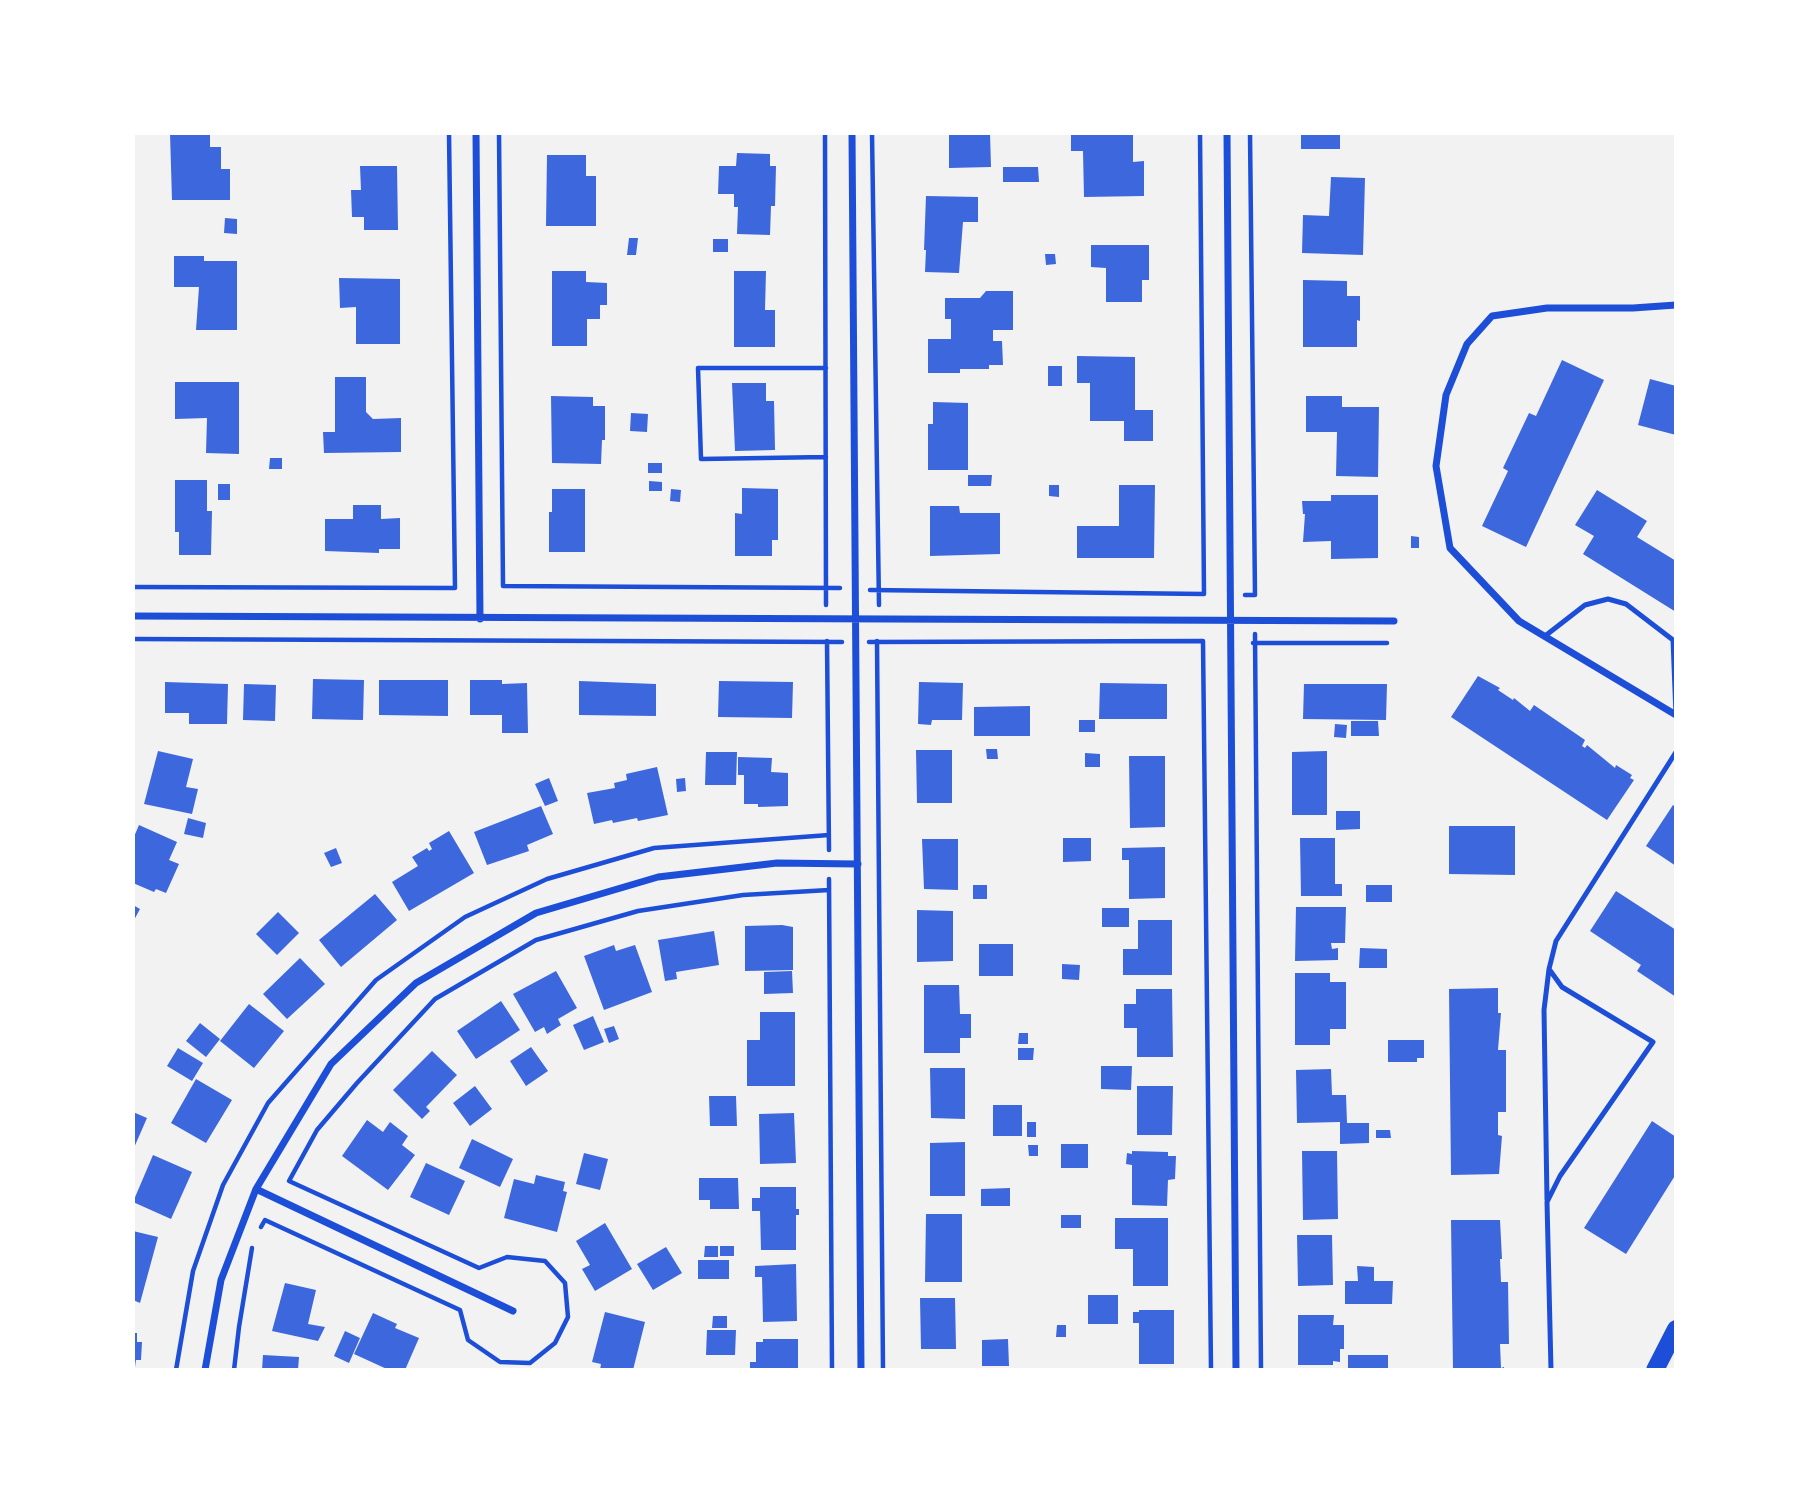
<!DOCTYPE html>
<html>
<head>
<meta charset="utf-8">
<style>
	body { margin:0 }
	#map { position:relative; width:1809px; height:1503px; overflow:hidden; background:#f2f2f2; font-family:Signika,sans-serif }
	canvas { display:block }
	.frame { position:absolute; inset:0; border:135px solid #fff; pointer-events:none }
</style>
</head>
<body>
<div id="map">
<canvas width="1809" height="1503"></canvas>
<div class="frame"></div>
</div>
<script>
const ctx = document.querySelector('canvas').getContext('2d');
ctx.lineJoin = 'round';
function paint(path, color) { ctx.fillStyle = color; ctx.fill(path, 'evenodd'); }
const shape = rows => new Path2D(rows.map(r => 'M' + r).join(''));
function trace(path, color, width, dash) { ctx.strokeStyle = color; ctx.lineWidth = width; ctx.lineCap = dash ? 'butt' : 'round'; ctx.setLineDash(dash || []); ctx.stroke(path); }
paint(shape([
	[170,133,210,133,210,147,221,147,221,169,230,169,230,200,172,200],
	[949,133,990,133,991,167,949,168],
	[1071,133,1133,133,1133,162,1144,161,1144,196,1084,197,1083,151,1071,151],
	[1301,133,1340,133,1340,149,1301,149],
	[737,153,770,154,770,166,776,166,775,206,771,206,770,235,737,234,738,207,734,207,734,194,718,194,719,166,736,166],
	[547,155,586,155,586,176,596,176,596,226,546,226],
	[360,166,397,166,398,230,364,230,364,217,352,217,351,190,361,190],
	[1003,167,1038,167,1039,182,1003,182],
	[1331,177,1365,178,1363,255,1302,253,1303,215,1329,216],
	[926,196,978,197,978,222,963,222,959,273,925,272,926,250,924,250],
	[225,218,237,219,237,234,224,233],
	[629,238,638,238,636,255,627,255],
	[713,239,728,239,728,252,713,252],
	[1091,245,1149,245,1149,280,1142,280,1142,302,1106,302,1106,268,1091,267],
	[1045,254,1055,254,1056,264,1046,265],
	[174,256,204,256,204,261,237,261,237,330,196,330,199,287,174,287],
	[552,271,586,271,586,282,607,283,607,305,600,305,600,319,587,319,587,346,552,346],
	[734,271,766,271,765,310,775,310,775,347,734,347],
	[339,278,400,279,400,344,356,344,356,307,340,308],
	[1303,280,1347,281,1347,296,1360,296,1360,321,1357,320,1357,347,1303,347],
	[986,291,1013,291,1013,330,993,330,993,341,1002,341,1003,365,989,365,989,369,960,369,960,373,928,373,928,339,951,339,951,319,945,319,945,298,980,298],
	[1077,356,1135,357,1135,410,1153,410,1153,441,1124,441,1124,421,1090,421,1090,383,1077,383],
	[1562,360,1604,380,1526,547,1482,526,1508,471,1503,468,1529,413,1536,416],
	[1048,366,1062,366,1062,386,1048,386],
	[335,377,366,377,366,412,373,419,401,418,401,452,324,453,323,432,335,432],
	[1650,379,1676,386,1676,435,1638,425],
	[175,382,239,382,239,454,206,453,207,418,175,419],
	[732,383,766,383,766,401,774,401,775,450,735,451],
	[551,396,593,397,593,406,605,406,605,440,602,440,601,464,552,463],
	[1306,396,1342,396,1342,407,1379,407,1378,477,1336,476,1337,432,1306,432],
	[933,402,968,403,968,470,928,470,928,424,933,424],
	[631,413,648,414,647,432,630,431],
	[270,458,282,458,282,469,269,469],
	[648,463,662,463,662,473,648,473],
	[968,475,992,475,991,486,968,486],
	[175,480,207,480,207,511,212,511,211,555,179,555,179,532,175,532],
	[649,481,662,482,662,491,649,491],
	[218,484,230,484,230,500,218,500],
	[1049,485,1059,485,1059,497,1049,496],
	[1119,485,1155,485,1154,558,1077,558,1077,526,1119,526],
	[742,488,778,489,778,540,772,540,772,556,735,556,735,513,742,514],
	[552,489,585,489,585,552,549,552,549,512,552,512],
	[671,489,681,490,680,502,670,501],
	[1597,490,1647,521,1637,537,1676,561,1676,612,1583,554,1594,536,1575,525],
	[1331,495,1378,495,1378,558,1331,559,1331,541,1303,542,1305,514,1303,514,1302,501,1331,501],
	[353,505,381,505,381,519,400,518,400,549,379,549,379,553,325,551,325,519,353,519],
	[930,506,959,506,960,513,1000,513,1000,554,930,556],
	[1411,536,1419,537,1419,548,1411,548],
	[1478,676,1500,688,1498,690,1513,700,1514,698,1530,711,1534,705,1585,740,1582,746,1585,748,1587,745,1615,768,1616,765,1632,775,1630,778,1634,780,1607,820,1451,717],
	[313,679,364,680,363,720,312,719],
	[379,680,448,680,448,716,379,715],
	[470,680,502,680,502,684,527,683,528,733,502,733,502,715,470,715],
	[579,681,656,684,656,716,579,715],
	[719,681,793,682,792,718,718,717],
	[165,682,228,684,227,724,189,724,189,713,165,713],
	[919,682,963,683,962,720,932,720,931,725,918,724],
	[1100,683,1167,684,1167,719,1099,719],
	[244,684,276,685,275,721,243,720],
	[1304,684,1387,684,1386,720,1303,719],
	[1030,706,1030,736,974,736,974,707],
	[1079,720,1095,720,1095,732,1079,732],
	[1351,721,1378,721,1379,736,1351,736],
	[1335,724,1347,725,1346,738,1334,737],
	[986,749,997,749,998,759,987,759],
	[916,750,952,750,952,803,917,803],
	[158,751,193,759,186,787,198,789,192,814,144,804],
	[1327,751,1327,815,1292,815,1292,752],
	[706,752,737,752,736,785,705,785],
	[1085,753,1100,754,1100,767,1085,767],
	[1129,756,1165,756,1165,827,1130,828],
	[738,757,772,758,771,772,788,773,788,806,758,807,758,804,744,804,744,775,738,775],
	[657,767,668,815,638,821,637,818,613,823,612,820,594,824,587,793,615,788,614,783,627,780,626,774],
	[549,778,558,801,545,806,535,784],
	[685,778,686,791,677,792,676,779],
	[1673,805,1676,807,1676,866,1646,846],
	[541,806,553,834,527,845,529,851,487,865,474,832],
	[1336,811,1360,811,1360,829,1336,830],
	[188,818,206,823,203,838,184,834],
	[139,825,177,842,169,860,179,864,166,893,156,889,154,892,133,883,133,839],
	[1449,826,1515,826,1515,875,1449,874],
	[449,831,474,873,409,911,392,882,418,866,412,857,427,848,429,851,432,849,429,843],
	[1063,838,1091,838,1091,861,1063,862],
	[1300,838,1335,838,1335,884,1342,884,1342,896,1301,896],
	[922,839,958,839,958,890,924,889],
	[1165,847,1165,898,1129,899,1129,860,1122,860,1122,848],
	[336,848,342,863,331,867,324,853],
	[973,885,987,885,987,899,973,899],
	[1366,885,1392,885,1392,902,1366,902],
	[1616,891,1676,930,1676,997,1637,971,1641,965,1590,931],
	[375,894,397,920,341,967,319,940],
	[133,905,140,909,133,922],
	[1296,907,1346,907,1345,943,1331,943,1332,949,1338,948,1338,960,1295,961],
	[1102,908,1129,908,1129,927,1102,927],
	[917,910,953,911,953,961,917,962],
	[278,912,299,933,277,955,256,934],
	[1138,920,1172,920,1172,975,1123,975,1123,949,1138,949],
	[782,925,793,927,793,970,745,971,745,926],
	[714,931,719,965,676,972,677,979,665,981,658,940],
	[979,944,1013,944,1013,976,979,976],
	[614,945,616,951,635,945,652,992,604,1010,584,956],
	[1360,948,1387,949,1387,968,1359,968],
	[300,958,325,984,287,1019,263,994],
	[1062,964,1080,965,1079,980,1062,979],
	[556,971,577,1008,558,1019,561,1025,547,1034,544,1027,535,1032,513,994],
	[792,971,793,993,764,994,764,972],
	[1295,973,1330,973,1330,982,1346,982,1346,1029,1330,1029,1330,1045,1295,1045],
	[924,985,959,985,960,1014,971,1014,971,1038,960,1038,960,1053,924,1053],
	[1498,988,1498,1013,1501,1013,1498,1050,1506,1050,1506,1112,1498,1112,1498,1135,1502,1136,1499,1174,1451,1175,1449,989],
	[1136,989,1172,989,1173,1057,1137,1057,1137,1028,1124,1028,1124,1004,1136,1004],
	[501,1001,520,1030,476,1059,457,1031],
	[249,1004,284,1031,254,1068,220,1041],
	[760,1012,795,1012,795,1086,747,1086,747,1040,760,1040],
	[593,1016,604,1042,584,1050,573,1025],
	[200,1023,220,1039,206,1057,186,1041],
	[614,1026,619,1039,609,1043,604,1029],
	[1019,1033,1028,1033,1028,1044,1018,1044],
	[1388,1040,1424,1040,1424,1058,1417,1058,1417,1062,1388,1062],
	[531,1047,548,1071,526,1086,510,1061],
	[178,1048,203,1063,192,1081,167,1066],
	[1018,1048,1034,1048,1033,1060,1018,1060],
	[432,1051,457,1075,426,1107,430,1111,422,1119,393,1090],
	[1101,1066,1132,1066,1131,1090,1101,1089],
	[930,1068,965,1068,965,1119,931,1118],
	[1331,1069,1332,1095,1346,1095,1347,1123,1369,1123,1369,1143,1340,1144,1340,1122,1297,1123,1296,1070],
	[196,1079,232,1100,206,1143,171,1123],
	[475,1086,492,1109,470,1126,453,1103],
	[1137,1086,1173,1086,1172,1135,1137,1135],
	[709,1096,736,1096,737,1126,710,1126],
	[993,1105,1022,1105,1022,1136,993,1136],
	[133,1112,147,1118,133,1150],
	[794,1113,796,1163,760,1164,759,1114],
	[367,1120,383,1132,390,1122,408,1136,402,1145,415,1155,388,1190,342,1156],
	[1652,1121,1676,1137,1676,1174,1626,1254,1584,1228],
	[1027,1122,1036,1122,1036,1137,1027,1137],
	[1376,1130,1390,1130,1391,1138,1376,1138],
	[472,1139,513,1159,500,1187,459,1168],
	[965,1142,965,1196,930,1196,930,1143],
	[1061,1144,1088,1144,1088,1168,1061,1168],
	[1028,1145,1038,1145,1038,1156,1029,1156],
	[1132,1151,1168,1152,1168,1156,1176,1156,1175,1179,1168,1180,1167,1206,1132,1205,1132,1165,1126,1164,1127,1153,1132,1154],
	[1302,1151,1337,1151,1338,1219,1303,1220],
	[584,1153,608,1159,600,1190,576,1184],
	[153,1155,192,1172,171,1219,133,1202],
	[426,1163,465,1181,449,1215,410,1197],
	[536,1175,565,1182,563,1191,567,1192,557,1232,504,1218,514,1179,534,1184],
	[699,1178,738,1178,739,1209,710,1209,710,1200,699,1200],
	[760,1187,796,1187,796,1209,799,1209,799,1215,796,1215,796,1250,761,1250,760,1211,752,1211,752,1198,760,1198],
	[1010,1188,1010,1206,981,1206,981,1189],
	[926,1214,962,1214,962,1282,925,1282],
	[1061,1215,1081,1215,1081,1228,1061,1228],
	[1115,1218,1168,1218,1168,1286,1133,1286,1133,1249,1115,1249],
	[1451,1220,1500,1220,1502,1259,1500,1259,1501,1282,1508,1282,1509,1344,1500,1344,1501,1368,1504,1367,1504,1370,1453,1370],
	[605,1223,632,1269,595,1291,582,1269,590,1265,576,1241],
	[133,1231,158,1237,140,1303,133,1300],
	[1297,1235,1332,1235,1333,1285,1298,1286],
	[705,1246,718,1246,718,1257,704,1257],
	[720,1246,734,1246,734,1256,720,1256],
	[666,1247,682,1273,653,1290,637,1264],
	[698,1260,729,1260,729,1279,698,1279],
	[796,1264,797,1321,763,1322,762,1277,755,1277,755,1266],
	[1357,1266,1374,1267,1374,1281,1393,1281,1392,1304,1345,1304,1345,1281,1358,1281],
	[285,1283,316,1290,308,1324,325,1327,318,1341,272,1331],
	[1088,1295,1118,1295,1118,1324,1088,1324],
	[920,1298,955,1298,956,1349,921,1349],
	[1139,1310,1174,1310,1174,1364,1139,1364,1139,1323,1133,1323,1133,1312,1139,1312],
	[605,1312,645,1322,633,1370,600,1370,601,1364,592,1362],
	[373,1313,397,1324,395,1328,419,1338,405,1370,389,1370,354,1354],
	[1298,1315,1334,1315,1333,1325,1344,1325,1344,1349,1340,1349,1340,1362,1333,1361,1333,1365,1298,1365],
	[713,1316,727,1316,727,1328,712,1328],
	[1057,1325,1066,1325,1066,1337,1056,1337],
	[707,1330,736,1330,735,1355,706,1355],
	[345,1331,360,1338,349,1363,334,1356],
	[133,1333,137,1333,137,1342,142,1342,141,1360,136,1360,135,1367,133,1367],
	[763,1339,798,1339,798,1370,750,1370,750,1362,756,1362,756,1342,763,1342],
	[1008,1339,1009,1366,982,1366,982,1340],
	[263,1355,299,1357,298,1370,262,1370],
	[1348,1355,1388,1355,1388,1370,1348,1370]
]), '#3d67dc');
trace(shape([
	[499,133,503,586,840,588],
	[825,133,826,605],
	[872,133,879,605],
	[826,368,698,368,701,459,826,457],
	[133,587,455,588,449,133],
	[870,590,1204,594,1200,133],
	[1245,595,1255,595,1250,133],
	[1255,634,1261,1370],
	[133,639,842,642],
	[827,641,829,850],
	[877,641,883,1370],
	[869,642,1203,641,1211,1370],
	[1253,643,1387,643],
	[829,879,832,1370],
	[261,1227,265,1220,460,1310,468,1340,500,1362,530,1363,555,1343,568,1317,565,1283,545,1261,507,1257,479,1268,289,1181,317,1130,357,1083,435,999,536,940,638,911,743,895,829,890],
	[176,1370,193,1271,223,1185,268,1103,376,980,465,917,547,879,654,848,829,835],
	[234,1370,239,1327,252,1248]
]), '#1d4ed8', 4.5);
trace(shape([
	[1545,636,1585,605,1608,599,1626,604,1673,640,1676,715],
	[1547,1200,1544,1010,1549,969],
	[1551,1370,1547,1202,1560,1176,1653,1042,1562,987,1549,969,1556,941,1676,752]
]), '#1d4ed8', 5);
trace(shape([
	[476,133,480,619],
	[852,133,861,1370],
	[1227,133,1236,1370],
	[1676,305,1633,308,1547,308,1492,316,1467,344,1446,395,1436,466,1450,548,1519,621,1676,715],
	[133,616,1394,621],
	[256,1189,513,1311],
	[205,1370,221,1280,256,1189,331,1064,416,983,536,913,658,877,777,863,858,864]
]), '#1d4ed8', 7);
trace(shape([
	[1655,1370,1676,1329]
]), '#1d4ed8', 18);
</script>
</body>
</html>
